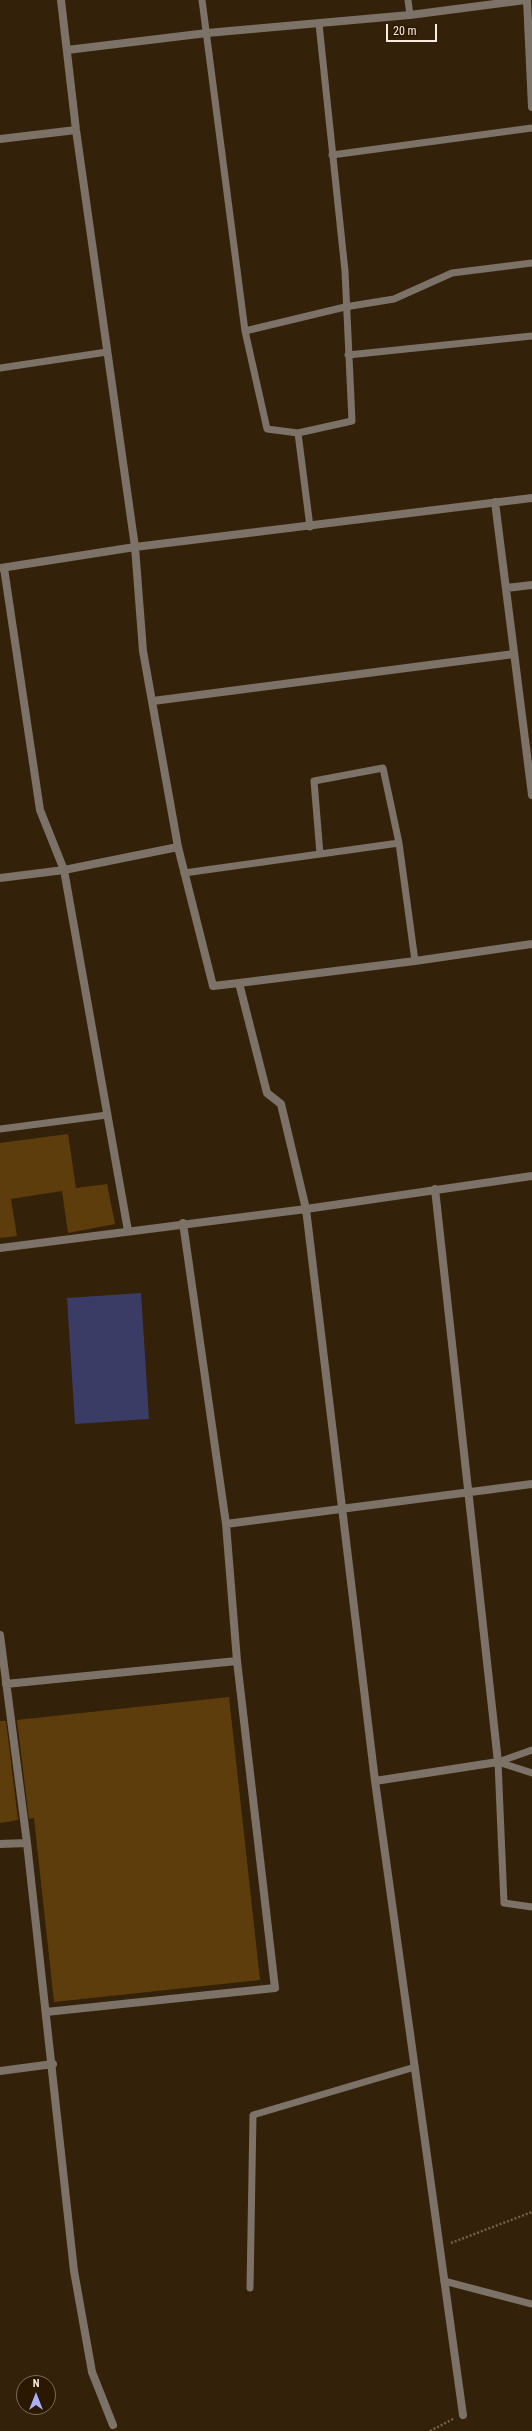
<!DOCTYPE html>
<html>
<head>
<meta charset="utf-8">
<style>
	body { margin:0 }
	#map { position:relative; width:532px; height:2431px; overflow:hidden; background:#342109; font-family:"Roboto Condensed",sans-serif }
	canvas { display:block }
	.north { position:absolute; left:16px; top:2375px; width:40px; height:40px; box-sizing:border-box; background:#2a1801; border:1px solid #7c6c59; border-radius:50%; rotate:0deg; font-size:11px; font-weight:700; line-height:16px; text-align:center; color:#f8ebdd }
	.north::after { content:''; display:block; margin:auto; width:14px; height:18px; background:#aab0fb; clip-path:polygon(50% 0,100% 100%,50% 72%,0 100%) }
	.scale { position:absolute; left:386px; top:24px; width:51px; height:18px; box-sizing:border-box; border:2px solid #f8ebdd; border-top:0; padding-left:5px; font-size:12px; line-height:14px; white-space:nowrap; color:#f8ebdd; -webkit-text-stroke:3px #2a1801; paint-order:stroke }
</style>
</head>
<body>
<div id="map">
<canvas width="532" height="2431"></canvas>
<div class="north">N</div>
<div class="scale">20 m</div>
</div>
<script>
const ctx = document.querySelector('canvas').getContext('2d');
ctx.lineJoin = 'round';
function paint(path, color) { ctx.fillStyle = color; ctx.fill(path, 'evenodd'); }
const shape = rows => new Path2D(rows.map(r => 'M' + r).join(''));
function trace(path, color, width, dash) { ctx.strokeStyle = color; ctx.lineWidth = width; ctx.lineCap = dash ? 'butt' : 'round'; ctx.setLineDash(dash || []); ctx.stroke(path); }
paint(shape([
	[141,1293,149,1419,75,1424,67,1298]
]), '#3a3c66');
paint(shape([
	[68,1134,76,1188,107,1184,115,1224,68,1233,62,1191,11,1199,17,1236,0,1238,0,1143],
	[229,1697,260,1980,54,2002,34,1818,29,1819,17,1720],
	[0,1721,6,1721,18,1820,0,1823]
]), '#5e3d0c');
trace(shape([
	[451,2243,532,2212],
	[430,2431,453,2419]
]), '#71604b', 2.5, [2, 2]);
trace(shape([
	[202,0,245,331,345,307,394,299,452,273,532,263],
	[408,0,410,15],
	[332,155,532,128],
	[245,331,267,429,298,433],
	[348,355,532,336],
	[0,368,107,352],
	[310,527,298,433,352,421,345,271,319,24],
	[320,854,314,781,383,768,399,843,415,961],
	[184,873,399,843],
	[0,1129,107,1115],
	[498,1762,504,1903,532,1907],
	[498,1762,532,1773],
	[498,1762,532,1750],
	[444,2281,532,2304],
	[250,2288,253,2115,415,2067]
]), '#7c7267', 7);
trace(shape([
	[61,0,76,130,135,547,143,651,178,847,213,986,239,983,267,1093,281,1104,306,1209,375,1781,463,2415],
	[527,0,532,107],
	[67,50,207,33,410,15,525,0],
	[0,139,76,130],
	[495,502,532,795],
	[1,568,135,547,532,498],
	[4,568,40,810,64,870,128,1231],
	[506,588,532,585],
	[153,701,514,654],
	[0,878,64,870,178,847],
	[239,983,415,961,532,944],
	[183,1223,226,1524],
	[0,1248,306,1209,532,1176],
	[0,1635,27,1843,74,2271,92,2372,113,2425],
	[6,1684,237,1661,226,1524,532,1484],
	[375,1781,498,1762,435,1189],
	[0,1844,27,1843],
	[46,2012,275,1988,237,1661],
	[0,2071,53,2064]
]), '#7c7267', 8);
</script>
</body>
</html>
